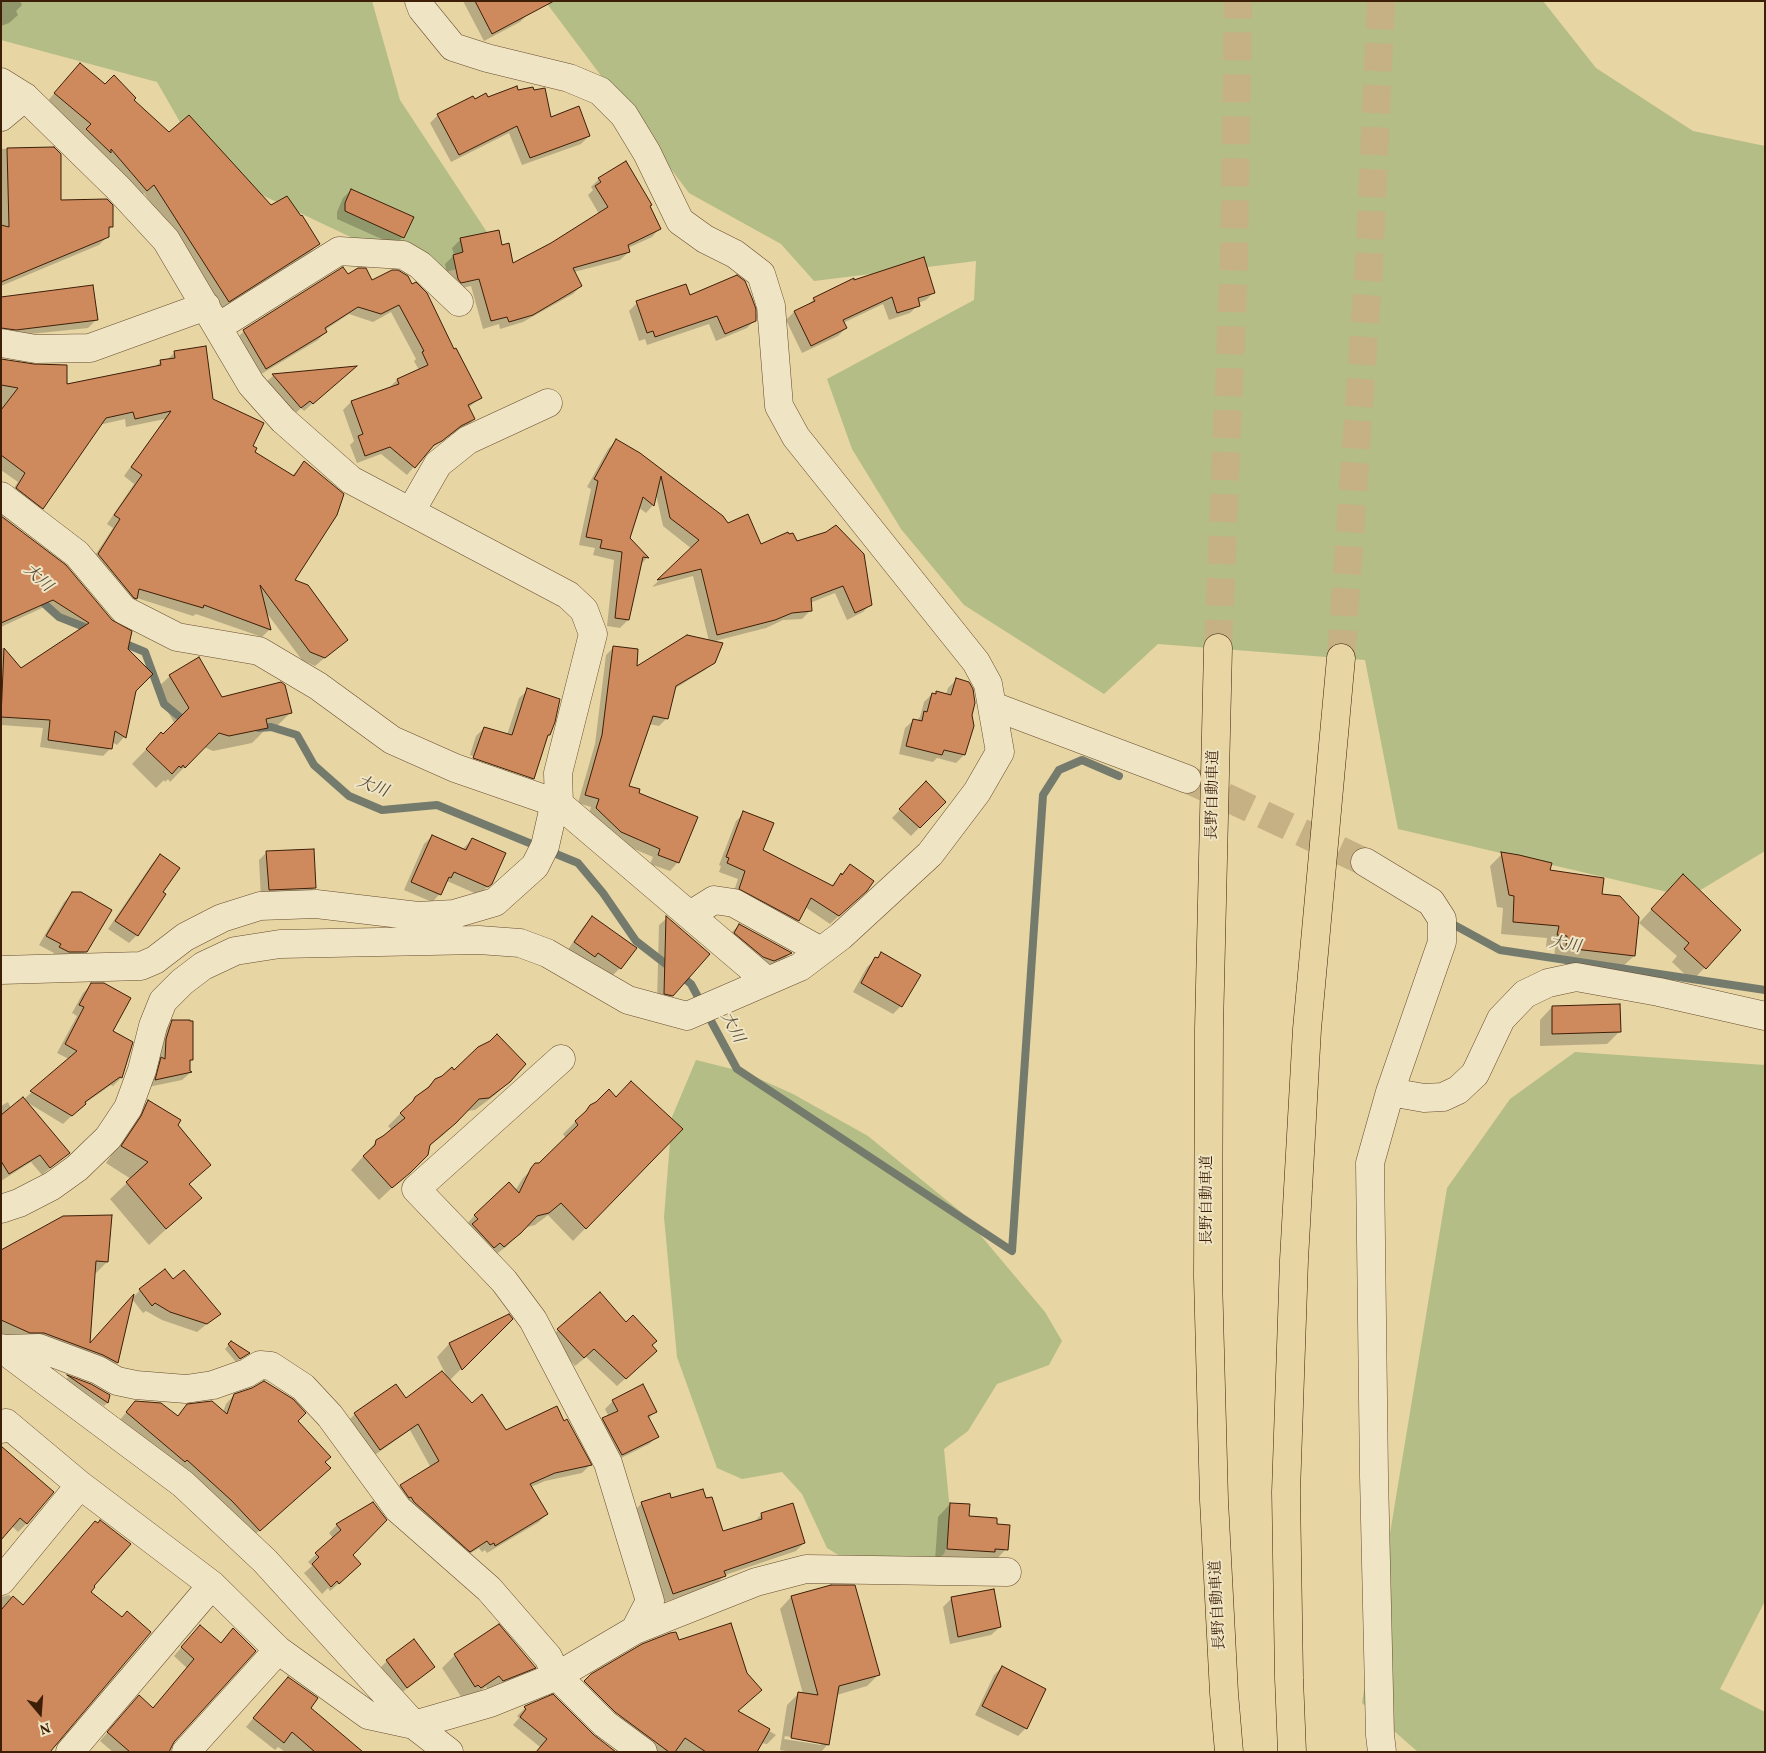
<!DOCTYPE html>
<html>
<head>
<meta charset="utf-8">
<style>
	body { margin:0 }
	#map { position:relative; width:1766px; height:1753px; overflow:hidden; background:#e7d5a3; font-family:Vollkorn,serif }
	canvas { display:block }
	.frame { position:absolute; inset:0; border:2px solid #3d1f08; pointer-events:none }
	.north { position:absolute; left:15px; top:1688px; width:50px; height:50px; -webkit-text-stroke:4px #efe4c3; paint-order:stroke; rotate:162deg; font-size:14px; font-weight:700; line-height:20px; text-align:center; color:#3d1f08 }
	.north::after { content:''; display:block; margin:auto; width:18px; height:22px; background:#3d1f08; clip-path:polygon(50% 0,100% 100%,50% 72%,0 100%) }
</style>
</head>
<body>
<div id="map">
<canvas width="1766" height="1753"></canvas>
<div class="frame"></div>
<div class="north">N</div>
</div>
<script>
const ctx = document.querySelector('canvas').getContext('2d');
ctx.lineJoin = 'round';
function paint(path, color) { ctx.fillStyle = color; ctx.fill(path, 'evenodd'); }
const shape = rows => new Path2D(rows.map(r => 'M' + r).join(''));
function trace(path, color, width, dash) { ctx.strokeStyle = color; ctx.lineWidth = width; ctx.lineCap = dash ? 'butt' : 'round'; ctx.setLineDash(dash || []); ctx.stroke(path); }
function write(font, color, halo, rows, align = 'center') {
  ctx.font = font + ' Vollkorn,"Noto Serif JP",serif'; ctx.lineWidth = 4; ctx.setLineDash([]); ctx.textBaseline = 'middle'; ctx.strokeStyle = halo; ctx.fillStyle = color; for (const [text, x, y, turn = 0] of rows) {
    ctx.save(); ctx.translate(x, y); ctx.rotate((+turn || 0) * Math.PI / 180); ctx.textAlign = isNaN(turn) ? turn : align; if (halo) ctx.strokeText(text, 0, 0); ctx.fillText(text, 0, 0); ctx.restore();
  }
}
paint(shape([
	[1,1,372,1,400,100,502,255,433,276,207,169,157,82,1,40],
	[545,1,1543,1,1596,68,1693,131,1765,146,1765,851,1689,897,1398,829,1365,660,1158,644,1104,694,964,605,901,529,852,449,827,379,974,300,976,261,814,281,781,244,689,193],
	[1575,1052,1765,1065,1765,1601,1720,1689,1765,1712,1765,1752,1418,1752,1362,1703,1447,1188,1510,1099],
	[696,1060,744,1072,793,1094,868,1136,961,1212,1045,1312,1062,1341,1049,1365,997,1384,968,1431,944,1449,952,1532,944,1554,924,1569,853,1564,827,1548,802,1494,782,1472,742,1479,717,1468,677,1357,664,1217,672,1117]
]), '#b4bd86');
paint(shape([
	[1,1,20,1,22,5,16,11,18,15,9,23,1,26],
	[463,1,522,1,528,14,520,22,484,41],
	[71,74,105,86,133,100,169,134,271,207,319,244,309,253,220,310,144,193,137,199,78,139,83,134,46,103],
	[488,99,550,118,589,136,581,144,522,165,509,133,451,162,430,123,438,115,474,100],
	[53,148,60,202,112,226,108,231,108,236,99,245,1,286,1,149],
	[599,179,649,206,660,228,652,237,628,248,629,252,620,260,574,272,581,286,573,294,523,322,500,329,499,324,483,329,471,286,453,290,450,288,445,264,454,255,452,248,460,240,498,232,501,246,512,265,552,244,599,214,588,195,593,190,591,187],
	[351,190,403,237,395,245,337,219,337,212,343,198],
	[347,275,372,282,453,350,480,398,468,408,474,419,466,427,452,434,427,451,407,475,381,454,357,463,350,445,354,441,343,410,351,402,389,388,397,380,419,370,414,361,416,359,391,312,373,322,349,314,325,330,326,332,318,340,258,376,236,339,244,331],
	[854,281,934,292,926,300,918,303,918,305,910,313,889,320,883,304,843,323,846,328,838,336,802,353,786,320,794,312,806,307,814,299],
	[689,297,755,320,747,328,716,341,709,324,647,345,645,339,639,341,629,311,637,303],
	[1,298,97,319,88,328,1,337],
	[175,352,252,447,254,453,292,476,304,462,293,581,347,639,315,666,302,660,266,612,270,629,262,637,196,614,193,616,137,598,128,607,90,563,113,528,107,524,134,484,124,476,165,419,126,427,125,419,99,425,42,508,34,516,8,496,18,482,1,470,1,359,66,385,155,367,161,361,167,360],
	[354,367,304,411,301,408,293,416,265,383,273,376],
	[616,441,727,524,761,545,796,543,871,604,863,612,847,620,835,593,810,603,810,611,802,619,783,620,766,628,711,642,714,662,705,670,674,689,667,718,659,726,649,724,628,786,638,794,678,862,670,871,650,864,653,857,613,840,588,817,591,807,578,803,595,744,606,655,614,647,635,669,709,641,693,576,652,587,692,549,663,526,656,494,653,505,646,513,638,507,629,538,647,558,640,565,628,620,620,628,607,626,614,560,593,555,595,548,579,545,591,489,587,487,608,449],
	[1,517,127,649,135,691,124,737,117,745,112,742,111,748,103,756,40,747,43,728,1,725,1,646,21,670,80,630,44,607,1,627],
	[170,676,221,698,291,712,276,727,265,730,252,743,213,751,204,747,170,782,168,779,165,782,164,780,156,788,132,764,161,734,163,736,175,724,155,690],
	[956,680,964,755,956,763,937,758,933,762,899,754,905,728,914,720,916,721,920,717,924,702,932,694,935,695,937,692,946,695,948,688],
	[528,690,549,735,546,738,533,778,525,786,466,766,469,758,530,779,530,776,470,755,476,736,484,728,507,735,519,698],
	[926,783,944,802,911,836,892,818],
	[744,813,762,850,831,886,850,866,857,899,830,924,805,907,798,920,790,929,732,897,738,879,719,872,721,866,719,865,736,821],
	[432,836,463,849,472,839,491,883,479,895,447,881,440,894,432,902,404,890,424,844],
	[267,852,314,888,306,896,261,898,259,860],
	[1502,854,1601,895,1634,956,1621,968,1554,960,1555,948,1546,947,1547,938,1501,934,1503,908,1497,907,1490,866],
	[160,855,161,892,137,935,129,943,108,929,152,864],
	[1671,888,1740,930,1692,981,1672,962,1677,956,1639,923],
	[73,893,86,951,78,960,52,955,54,953,39,945,64,902],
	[592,918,620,968,612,976,589,961,586,964,567,951,584,926],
	[667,918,672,995,664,1004,657,1002,659,925],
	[739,925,790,953,783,961,763,969,731,933],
	[882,953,901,1006,893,1014,853,992,867,967],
	[92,984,111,1032,121,1078,113,1086,111,1085,84,1104,63,1124,25,1101,68,1153,42,1175,31,1162,1,1181,1,1106,8,1102,11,1108,23,1100,69,1059,57,1053,77,1016,72,1013,83,993],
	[1552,1007,1619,1032,1607,1044,1540,1046,1540,1020],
	[173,1021,192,1059,189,1063,190,1073,182,1080,148,1087,164,1030],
	[454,1072,509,1081,495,1095,475,1110,466,1111,442,1136,429,1146,413,1168,379,1200,351,1170,377,1141,392,1130,388,1126,416,1098,435,1080],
	[148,1101,176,1126,209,1165,189,1185,200,1198,149,1245,110,1199,131,1179,106,1163,125,1135,132,1118],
	[591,1106,682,1129,573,1241,548,1215,535,1225,524,1228,507,1246,490,1259,463,1228,475,1215,515,1191,523,1178,536,1165,540,1164,566,1138,563,1134],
	[110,1217,107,1262,96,1273,94,1272,89,1345,140,1290,165,1271,172,1280,219,1314,197,1332,162,1320,146,1311,143,1313,132,1299,117,1363,106,1373,1,1335,1,1251],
	[509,1316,511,1319,449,1381,471,1405,506,1432,564,1423,590,1465,582,1473,545,1481,531,1487,547,1514,539,1522,487,1553,485,1550,482,1552,479,1548,461,1559,393,1494,401,1486,431,1468,410,1430,372,1457,347,1422,355,1414,406,1400,447,1377,437,1357,449,1344],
	[626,1324,650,1345,647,1359,617,1386,586,1357,575,1366,550,1338,558,1330],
	[231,1342,248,1353,236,1362,225,1349],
	[68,1377,91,1385,109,1396,107,1403,104,1406,65,1380],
	[234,1395,324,1462,321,1476,251,1538,119,1421,135,1402,173,1420,223,1412,226,1404],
	[613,1401,655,1412,648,1419,657,1437,649,1444,613,1462,595,1427,603,1419,609,1417,605,1409],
	[1,1447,27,1523,18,1532,12,1526],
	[670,1500,722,1533,753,1523,761,1515,792,1505,804,1543,796,1551,725,1575,716,1584,665,1602,634,1511,642,1503],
	[373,1503,352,1555,352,1572,330,1591,328,1588,322,1594,304,1573,312,1566,308,1562,333,1538,329,1533,337,1525],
	[950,1504,968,1518,995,1525,1006,1549,994,1562,935,1561,938,1517],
	[92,1586,89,1592,1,1752,1,1597,9,1595,23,1606],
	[791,1597,878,1675,867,1686,837,1695,828,1744,821,1752,792,1752,780,1750,787,1705,799,1693,803,1694,780,1609],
	[785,1736,821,1742,821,1745,784,1739],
	[952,1598,1000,1627,991,1635,950,1644,943,1607],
	[192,1635,220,1644,225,1638,167,1752,113,1752,100,1741,131,1705,152,1709,187,1668,174,1656],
	[678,1642,737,1712,776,1735,767,1744,697,1732,731,1752,648,1752,577,1690,584,1682,619,1717],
	[455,1655,534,1668,522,1680,490,1693,486,1687,468,1700,462,1698,442,1668],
	[387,1661,433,1667,399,1695,379,1669],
	[1002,1667,1026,1728,1018,1736,975,1715,994,1675],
	[280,1686,309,1708,349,1752,285,1752,278,1747,275,1750,246,1727],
	[526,1707,595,1738,614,1752,536,1752,540,1747,513,1725,519,1718,517,1716]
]), '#0003');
trace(shape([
	[38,598,59,617,92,630],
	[121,642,145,652,164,704,187,723],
	[259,728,271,727,297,735,314,765,349,796,382,810,437,805,578,863,603,893,636,941,671,968],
	[1447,921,1500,950,1765,990],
	[680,975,691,984,737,1069,1012,1251,1043,795,1059,770,1082,760,1119,776]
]), '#747a6c', 8);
const building = shape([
	[475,1,554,1,492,34,475,1],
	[80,63,105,84,114,75,136,98,134,100,169,132,189,115,271,205,287,196,301,216,302,215,320,244,229,302,154,185,147,191,111,149,111,153,86,129,91,124,54,93,80,63],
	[517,86,518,90,533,87,534,90,545,88,551,117,579,106,590,136,530,158,517,126,459,155,437,114,473,96,475,99,486,93,488,97,517,86],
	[54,147,61,154,61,200,107,199,113,205,113,227,109,227,109,237,1,282,1,225,9,227,7,148,54,147],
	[626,161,652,205,650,206,661,229,628,245,630,252,573,268,582,286,533,315,509,322,507,317,491,321,479,279,461,283,458,279,453,255,463,252,460,238,499,230,502,245,509,243,513,263,551,243,608,207,595,186,601,182,598,178,626,161],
	[351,189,414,217,404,238,345,211,345,203,351,189],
	[924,257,935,293,918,298,920,306,897,313,892,297,843,320,847,328,811,346,794,311,815,301,813,298,854,278,854,280,924,257],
	[343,267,348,274,358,268,366,268,372,280,392,270,398,270,408,276,412,284,416,282,427,293,454,349,456,348,482,398,468,405,475,419,461,426,442,441,434,445,415,468,390,447,365,456,358,436,363,434,351,401,399,384,397,379,428,365,422,352,424,351,399,305,381,314,358,307,325,328,327,332,266,369,243,330,343,267],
	[737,275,745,281,752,298,756,309,756,321,725,334,717,316,655,337,653,331,647,333,636,301,686,284,690,295,737,275],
	[93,285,98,320,16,330,1,328,1,297,93,285],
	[206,346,213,399,264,423,253,446,257,448,255,452,294,476,304,461,344,494,337,515,295,580,308,585,348,640,325,658,310,652,260,585,271,630,204,605,203,608,139,589,137,599,134,598,98,554,120,519,114,515,142,475,131,467,171,411,135,419,133,412,106,418,43,509,16,488,25,473,1,455,1,410,18,388,1,385,1,359,34,364,67,365,67,384,161,365,160,360,175,358,174,351,206,346],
	[357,366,313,404,310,401,301,408,272,374,357,366],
	[616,439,640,453,723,516,728,523,748,514,761,544,788,532,789,534,793,533,797,541,826,532,836,525,864,554,872,605,855,613,843,586,811,598,812,611,792,613,775,620,717,635,701,569,657,580,699,540,670,518,661,476,654,506,643,497,630,538,649,558,643,557,629,620,615,618,622,552,600,548,602,540,586,537,598,481,594,479,616,439],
	[1,516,66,565,112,620,132,631,128,649,153,674,136,691,126,738,115,731,112,749,48,740,50,720,1,717,4,648,21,668,89,623,53,600,1,623,1,516],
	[687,635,723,643,715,663,676,686,668,719,653,716,629,786,640,789,639,793,698,817,679,863,658,855,660,849,621,832,596,808,599,799,585,795,602,735,613,646,638,649,637,666,687,635],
	[199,657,222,697,281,682,285,685,292,713,266,719,268,728,229,736,219,733,185,768,183,765,181,768,179,766,172,774,146,749,161,732,163,734,189,708,169,675,199,657],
	[956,678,969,682,973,689,975,703,972,715,974,726,965,755,944,750,942,755,906,746,913,719,922,721,924,711,927,712,932,693,936,694,936,691,951,695,956,678],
	[527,688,560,699,555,722,550,735,548,735,534,779,473,758,484,727,512,735,527,688],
	[926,781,946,802,920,828,899,809,926,781],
	[743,811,774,823,763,850,833,886,841,873,842,875,850,864,874,881,867,891,839,916,811,898,799,921,739,889,745,871,727,863,729,858,726,857,743,811],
	[432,835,466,850,472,838,506,853,492,884,488,887,454,872,451,878,449,877,441,895,411,882,432,835],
	[314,849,316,888,269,890,266,851,314,849],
	[1501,852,1519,855,1552,863,1550,870,1604,878,1602,894,1620,896,1639,917,1635,956,1566,948,1567,936,1557,935,1559,926,1513,922,1514,896,1509,895,1501,852],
	[160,854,180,868,163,892,166,894,138,936,115,921,160,854],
	[1683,874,1741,930,1706,969,1684,949,1689,943,1651,909,1683,874],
	[72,892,81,892,112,910,87,952,69,952,59,947,61,944,46,936,72,892],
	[592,916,637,948,621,969,598,953,595,957,574,942,592,916],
	[666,916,710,954,673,996,664,994,666,916],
	[739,924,792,953,774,961,763,957,734,933,739,924],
	[881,952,921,975,902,1007,861,983,875,957,878,958,881,952],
	[91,983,104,983,131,998,113,1031,133,1042,122,1078,120,1077,85,1102,86,1104,72,1116,30,1091,77,1051,65,1044,84,1007,79,1005,91,983],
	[1620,1004,1621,1032,1552,1034,1552,1006,1620,1004],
	[172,1020,190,1020,190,1021,193,1021,193,1060,190,1060,190,1071,192,1072,155,1080,161,1057,165,1059,166,1039,172,1020],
	[497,1034,526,1064,510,1082,489,1098,479,1099,456,1123,430,1145,428,1155,410,1173,392,1188,363,1156,375,1145,376,1140,383,1136,405,1118,400,1113,413,1101,415,1097,429,1087,435,1079,442,1076,452,1067,454,1070,478,1047,490,1041,497,1034],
	[631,1081,683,1129,586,1229,561,1203,549,1213,537,1216,521,1233,504,1247,500,1243,494,1248,472,1224,478,1219,474,1215,509,1182,519,1193,531,1168,535,1163,539,1163,578,1125,575,1121,586,1111,590,1105,596,1102,609,1089,616,1097,631,1081],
	[23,1097,70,1153,50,1168,40,1155,9,1174,1,1161,1,1115,23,1097],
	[148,1100,181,1120,178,1125,211,1165,189,1184,202,1198,166,1229,126,1182,148,1162,121,1146,141,1116,148,1100],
	[112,1215,108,1262,96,1261,90,1343,134,1294,118,1363,103,1355,44,1333,30,1333,1,1320,1,1250,63,1216,112,1215],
	[165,1269,173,1279,184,1270,221,1314,207,1324,170,1312,155,1303,152,1306,139,1289,165,1269],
	[600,1292,626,1322,633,1315,657,1341,652,1345,657,1351,626,1379,594,1349,584,1358,557,1329,600,1292],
	[509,1314,513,1319,462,1370,449,1343,509,1314],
	[231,1341,250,1353,240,1359,228,1344,231,1341],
	[442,1371,472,1403,482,1394,506,1430,557,1406,564,1421,567,1419,592,1465,555,1473,530,1484,548,1514,495,1546,494,1543,490,1545,487,1541,470,1552,414,1502,411,1497,409,1498,400,1485,439,1461,418,1424,380,1450,354,1413,396,1384,406,1398,442,1371],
	[67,1375,91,1384,110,1395,108,1403,67,1375],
	[264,1381,293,1399,306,1413,298,1421,331,1457,325,1462,331,1468,260,1531,232,1501,187,1460,185,1462,126,1412,135,1401,161,1403,178,1416,187,1404,212,1401,227,1414,234,1394,252,1388,264,1381],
	[643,1384,657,1412,648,1416,659,1437,622,1455,602,1418,618,1411,612,1400,643,1384],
	[1,1446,54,1492,27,1524,20,1518,1,1540,1,1446],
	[703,1489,706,1498,712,1497,723,1531,762,1519,761,1513,793,1503,805,1543,724,1571,726,1576,673,1594,641,1502,670,1493,671,1498,703,1489],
	[373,1502,387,1520,353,1555,361,1564,339,1584,337,1581,331,1587,312,1564,319,1557,315,1553,341,1530,336,1524,373,1502],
	[950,1503,970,1504,969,1516,997,1518,997,1524,1010,1525,1008,1550,995,1549,995,1552,947,1549,950,1503],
	[100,1520,131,1544,94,1586,95,1587,91,1592,122,1617,127,1611,151,1632,50,1752,1,1752,1,1610,13,1596,23,1605,95,1521,98,1523,100,1520],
	[831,1585,855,1585,880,1675,839,1686,829,1745,791,1738,798,1692,818,1695,791,1596,831,1585],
	[994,1589,1001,1627,958,1637,951,1597,994,1589],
	[731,1623,747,1673,762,1690,738,1711,770,1729,757,1752,706,1752,685,1738,675,1752,669,1752,615,1712,584,1681,591,1674,642,1644,670,1633,676,1632,679,1640,731,1623],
	[499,1624,536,1668,503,1681,499,1676,481,1688,478,1685,475,1687,454,1654,499,1624],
	[200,1625,221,1643,233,1628,256,1651,174,1742,169,1752,130,1752,107,1732,139,1695,153,1708,194,1659,181,1647,200,1625],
	[414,1639,435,1667,407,1688,386,1660,414,1639],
	[1002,1666,1046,1689,1027,1729,982,1706,1002,1666],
	[288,1677,318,1698,311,1708,363,1752,315,1752,292,1732,284,1743,253,1718,288,1677],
	[553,1694,594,1735,616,1752,536,1752,547,1739,520,1717,526,1709,524,1707,525,1706,553,1694]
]);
paint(building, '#ce895c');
trace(building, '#3d1f08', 1);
trace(shape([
	[1187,779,1365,862]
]), '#c5b184', 28, [28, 14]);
trace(shape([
	[1218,648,1234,263,1238,1],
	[1341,658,1369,265,1381,1]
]), '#c5b184', 28, [28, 14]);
const minor = shape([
	[1,82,25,97,118,188,166,240,251,384,283,420,351,480,568,595,584,610,593,634,558,773,559,804,552,815,545,846,535,866,495,902,454,914,418,916,316,904,260,906,222,918,185,937,155,960,141,966,1,970],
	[1,117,25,97],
	[218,327,339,251,403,255,420,265,459,302],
	[1,343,36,349,90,348,206,306],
	[1,496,77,554,124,610,177,637,259,651,318,686,392,740,455,768,559,804,767,981],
	[411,511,438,464,468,440,548,403],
	[993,706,1187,779],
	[1365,862,1431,902,1442,919,1442,942,1390,1092,1370,1163,1374,1476,1380,1735,1382,1752],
	[690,915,714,900,734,903,821,951],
	[1390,1092,1424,1098,1443,1097,1458,1090,1475,1074,1501,1019,1525,994,1548,983,1576,977,1659,992,1765,1016],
	[1,1209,19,1203,52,1186,77,1168,108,1138,128,1108,142,1070,153,1026,163,1001,182,982,203,966,235,951,280,944,479,940,520,943,547,953,628,1000,687,1016,800,967,841,936,930,854,977,792,1000,752,988,684,976,662,796,437,779,406,771,306,761,274,735,254,705,239,680,221,647,153,624,115,600,91,569,78,487,58,453,47,422,9,419,1],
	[1,1348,183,1484,265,1561,414,1725,449,1752],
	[3,1349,39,1348,98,1370,117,1381,136,1385,186,1389,213,1385,247,1373,260,1365,271,1366,303,1387,330,1416,398,1509,489,1589,548,1657,557,1676,605,1724,643,1752],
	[1,1429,6,1423,80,1485,212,1585,278,1650,368,1715,414,1725,490,1703,557,1676,635,1630,650,1601,608,1463,533,1320,504,1281,416,1189,561,1059],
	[1,1581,80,1485],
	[635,1630,756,1582,806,1569,1007,1572],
	[70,1752,212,1585],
	[186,1752,278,1650]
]);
const highway = shape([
	[1218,648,1209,1028,1208,1277,1214,1500,1224,1693,1229,1752],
	[1292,1752,1289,1678,1286,1492,1294,1260,1307,1029,1341,658]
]);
trace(minor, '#684c2f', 29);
trace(highway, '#3d1f08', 29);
trace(minor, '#efe4c3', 28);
trace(highway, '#e7d5a3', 28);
write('15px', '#3d1f08', '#efe4c3', [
	["長野自動車道",1214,795,-89],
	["長野自動車道",1208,1200,-90],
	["長野自動車道",1219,1605,-93]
]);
write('italic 16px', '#584d3a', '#efe4c3', [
	["大川",37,579,42],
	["大川",372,788,21],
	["大川",1565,946,9],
	["大川",731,1028,62]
]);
</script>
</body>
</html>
